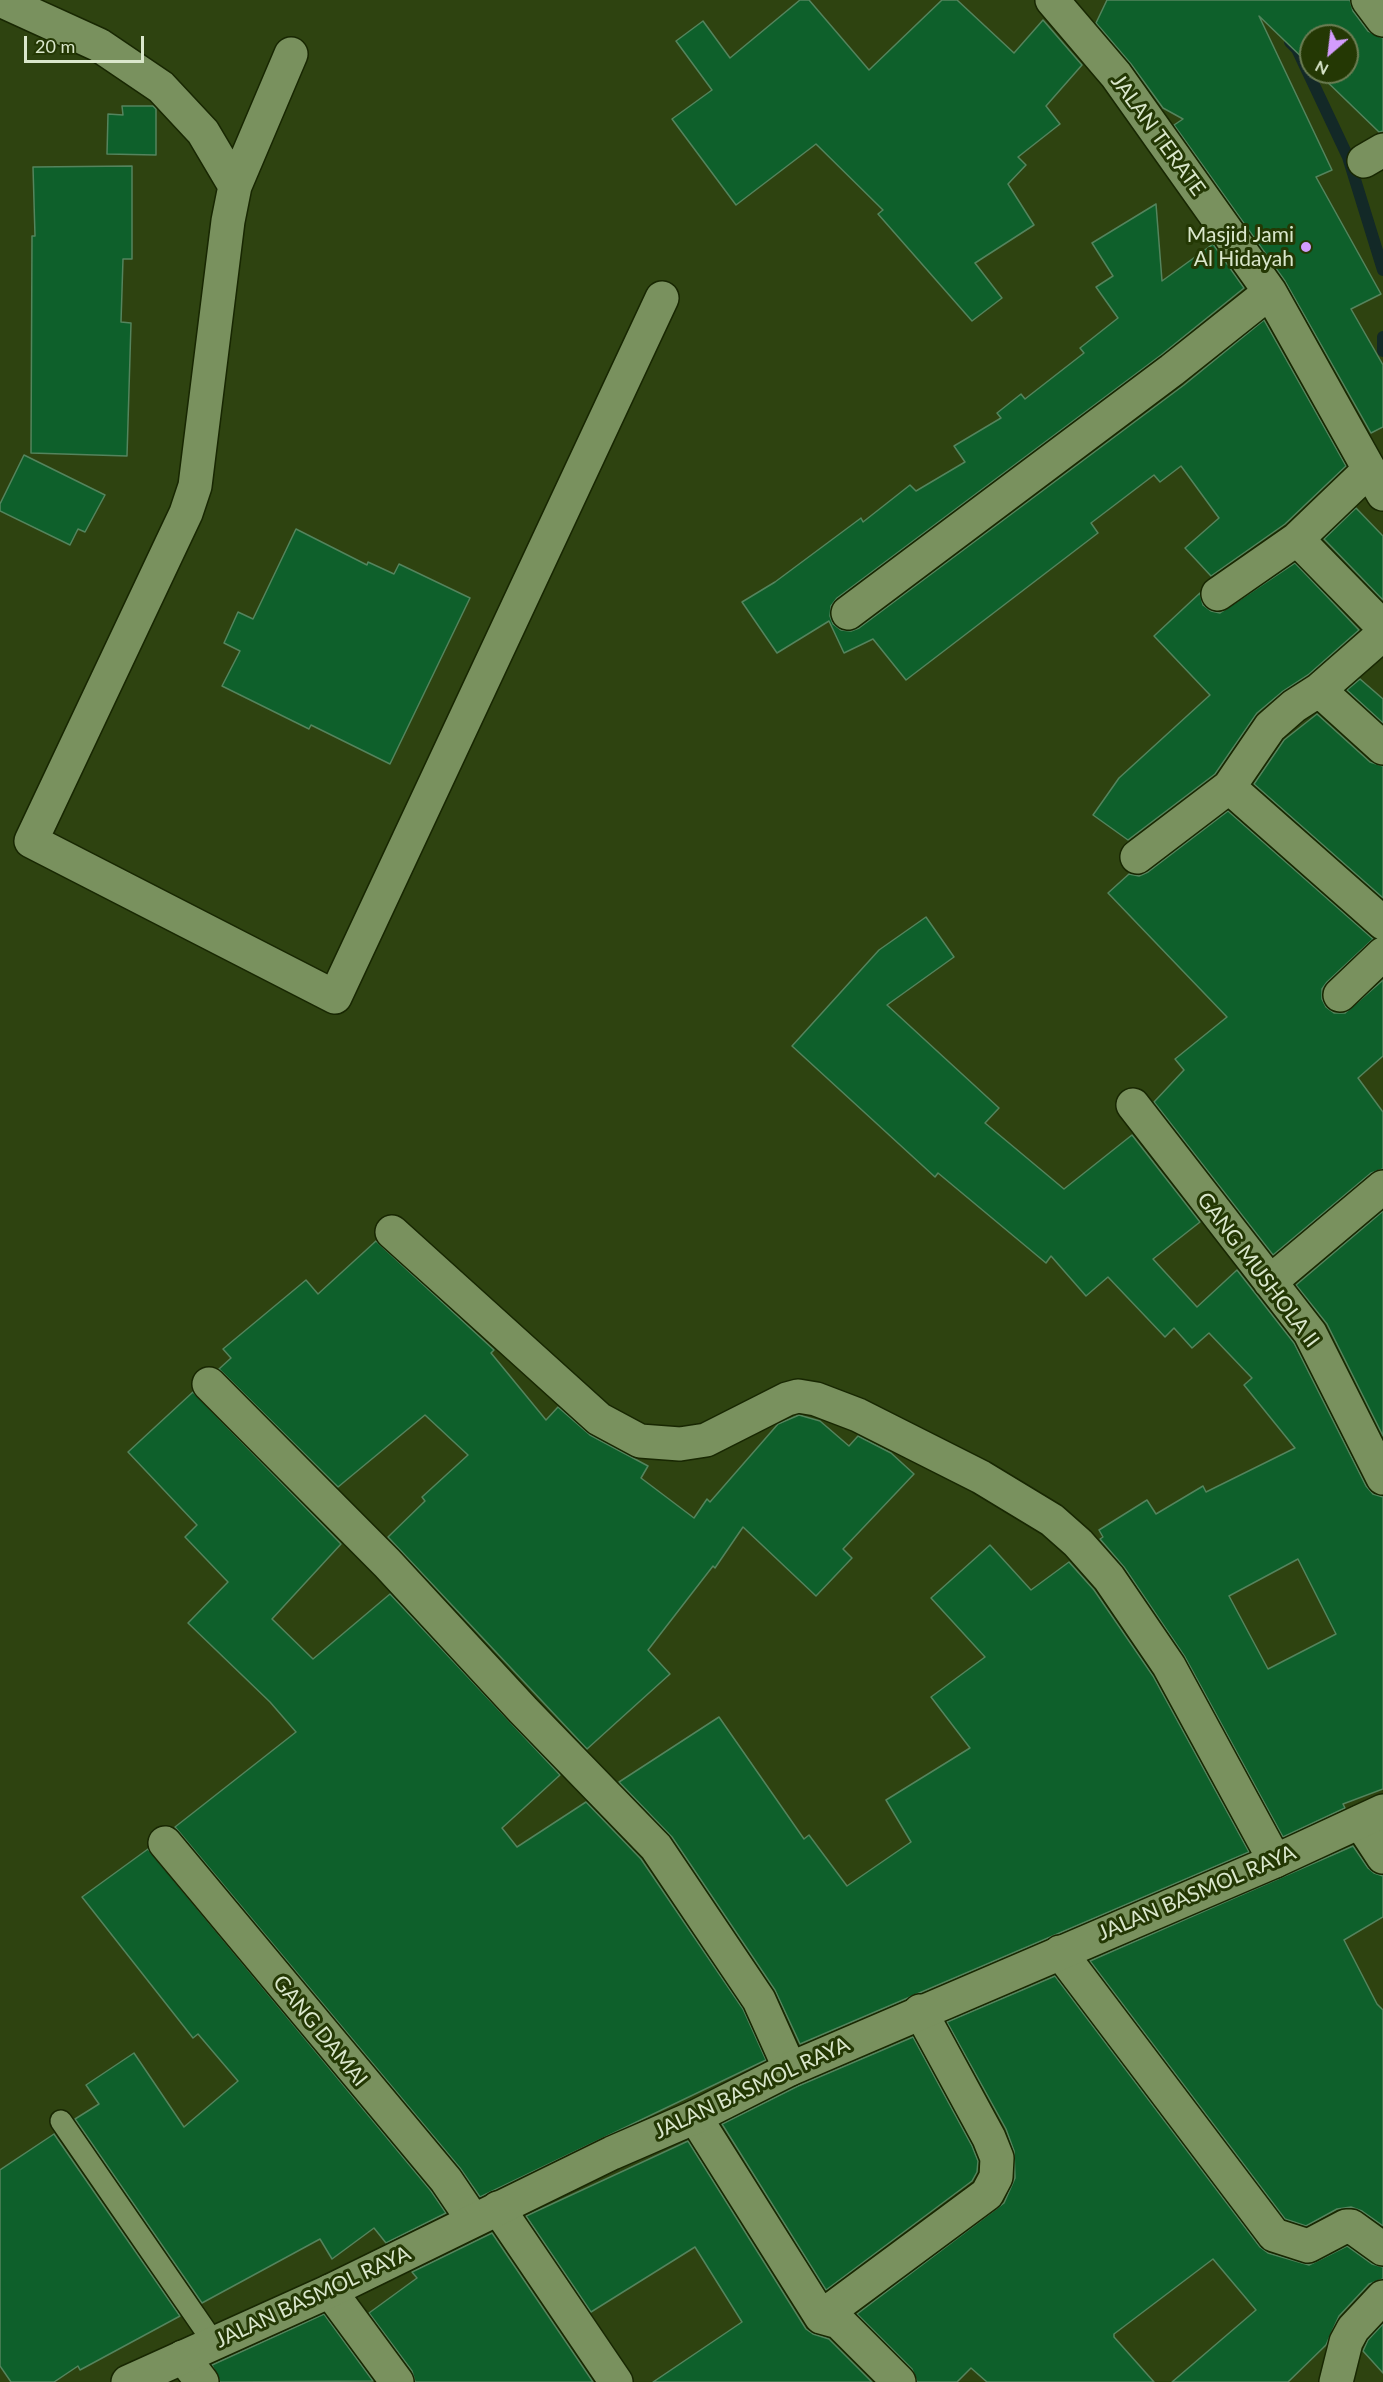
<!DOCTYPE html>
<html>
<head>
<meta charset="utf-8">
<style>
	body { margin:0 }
	#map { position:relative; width:1383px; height:2382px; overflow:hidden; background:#2e4310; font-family:Lato,sans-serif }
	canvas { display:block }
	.north { position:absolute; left:1299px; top:24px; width:60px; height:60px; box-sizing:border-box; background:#243804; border:2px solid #6d7e54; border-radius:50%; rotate:208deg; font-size:16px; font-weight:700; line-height:24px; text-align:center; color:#dae7cc }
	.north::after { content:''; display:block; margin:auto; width:21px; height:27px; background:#d39cfd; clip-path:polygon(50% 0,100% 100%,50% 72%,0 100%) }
	.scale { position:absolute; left:24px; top:36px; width:120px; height:27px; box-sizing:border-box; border:3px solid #dae7cc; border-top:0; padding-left:8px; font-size:18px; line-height:21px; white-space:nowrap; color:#dae7cc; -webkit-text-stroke:4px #243804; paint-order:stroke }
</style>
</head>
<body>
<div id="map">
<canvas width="1383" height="2382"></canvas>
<div class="north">N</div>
<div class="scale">20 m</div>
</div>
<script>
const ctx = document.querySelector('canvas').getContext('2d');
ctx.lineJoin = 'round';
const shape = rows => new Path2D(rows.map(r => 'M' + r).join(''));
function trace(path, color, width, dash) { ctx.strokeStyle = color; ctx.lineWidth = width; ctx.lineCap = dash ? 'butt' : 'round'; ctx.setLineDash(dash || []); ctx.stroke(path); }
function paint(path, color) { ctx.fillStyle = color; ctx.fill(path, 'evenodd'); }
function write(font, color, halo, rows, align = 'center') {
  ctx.font = font + ' Lato,sans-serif'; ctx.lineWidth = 6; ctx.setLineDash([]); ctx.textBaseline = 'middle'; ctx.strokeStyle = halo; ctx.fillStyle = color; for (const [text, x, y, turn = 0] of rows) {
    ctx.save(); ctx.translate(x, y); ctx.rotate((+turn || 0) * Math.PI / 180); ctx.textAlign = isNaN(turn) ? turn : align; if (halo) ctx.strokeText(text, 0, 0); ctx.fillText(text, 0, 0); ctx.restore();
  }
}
trace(shape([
	[1290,42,1297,49,1348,157,1383,270],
	[1383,337,1383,351]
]), '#132927', 12);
const building = shape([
	[800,0,809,0,869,70,942,0,957,0,1014,53,1043,20,1082,65,1046,106,1060,124,1018,157,1026,165,1008,184,1034,225,975,263,1002,298,972,321,878,214,883,210,816,144,736,205,672,119,712,90,676,41,703,21,730,58,800,0],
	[1107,0,1350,0,1353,11,1368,31,1383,38,1383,131,1379,132,1317,72,1347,72,1347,36,1311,36,1311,66,1259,16,1332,170,1316,177,1381,294,1351,309,1383,365,1383,427,1371,433,1285,281,1174,125,1183,119,1163,108,1131,64,1096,23,1107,0],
	[122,106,153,106,156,109,156,155,107,154,108,114,123,115,122,106],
	[132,166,132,259,123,259,121,322,131,323,127,456,31,453,32,236,35,236,33,167,132,166],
	[1156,204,1162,281,1213,244,1244,288,1161,355,837,598,831,606,830,616,833,624,841,630,851,631,859,628,1184,385,1264,320,1346,466,1285,524,1211,576,1185,548,1219,518,1181,466,1160,482,1154,475,1091,523,1098,533,906,680,873,639,844,653,829,621,777,653,742,602,775,582,861,518,863,522,910,485,916,491,965,462,954,446,1001,418,997,413,1021,394,1025,399,1084,353,1080,348,1118,318,1096,287,1113,276,1092,243,1156,204],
	[24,455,105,495,85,532,78,529,70,545,0,511,0,504,24,455],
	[1356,508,1383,536,1383,600,1324,539,1356,508],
	[296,529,367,565,368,562,394,574,399,564,470,598,390,764,311,725,309,729,222,686,240,651,224,643,238,612,253,619,296,529],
	[1295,563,1359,630,1308,675,1282,692,1257,713,1215,774,1128,840,1093,815,1119,778,1210,695,1154,636,1200,593,1203,605,1211,611,1220,613,1295,563],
	[1360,679,1383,699,1383,723,1347,690,1360,679],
	[1317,714,1370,762,1383,766,1383,898,1254,784,1284,740,1317,714],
	[1228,811,1373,939,1327,982,1322,989,1322,999,1326,1007,1334,1013,1345,1013,1383,980,1383,1056,1358,1078,1383,1112,1383,1169,1371,1173,1273,1255,1154,1102,1184,1070,1175,1059,1227,1017,1108,893,1129,874,1139,876,1148,872,1228,811],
	[926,917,954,957,887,1005,999,1108,985,1123,1064,1189,1132,1135,1200,1222,1153,1259,1197,1307,1237,1270,1294,1343,1366,1486,1373,1494,1383,1497,1383,1789,1343,1804,1345,1808,1283,1837,1185,1657,1124,1567,1100,1539,1103,1537,1099,1530,1147,1500,1156,1514,1203,1486,1206,1492,1295,1448,1244,1385,1252,1378,1209,1333,1192,1348,1174,1328,1165,1337,1108,1277,1086,1296,1051,1256,1046,1263,938,1173,935,1177,792,1046,879,950,926,917],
	[1298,1559,1336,1634,1268,1669,1229,1596,1298,1559],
	[1383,1211,1383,1436,1327,1324,1296,1285,1383,1211],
	[376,1241,494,1350,491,1353,546,1420,558,1407,590,1435,648,1466,641,1478,694,1518,707,1499,710,1502,778,1424,799,1415,820,1421,849,1446,858,1436,891,1453,914,1474,843,1549,852,1558,816,1596,743,1527,715,1568,713,1566,648,1650,670,1674,587,1749,388,1537,425,1501,422,1497,468,1455,425,1415,338,1487,219,1369,231,1358,223,1349,306,1280,318,1294,376,1241],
	[193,1392,341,1544,272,1619,313,1659,390,1594,560,1775,502,1828,517,1847,586,1802,641,1859,743,2009,766,2060,480,2197,460,2168,175,1827,296,1732,270,1702,188,1623,228,1582,185,1537,197,1525,128,1452,193,1392],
	[990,1545,1031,1590,1069,1562,1094,1590,1153,1676,1249,1852,800,2044,775,1990,672,1837,619,1782,719,1717,804,1839,809,1835,847,1886,911,1842,886,1800,970,1748,931,1697,985,1657,931,1598,990,1545],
	[1353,1846,1368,1868,1374,1873,1383,1876,1383,1917,1344,1940,1377,2004,1383,2010,1383,2226,1362,2211,1351,2207,1337,2209,1306,2226,1285,2219,1090,1961,1353,1846],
	[148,1849,431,2191,446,2213,386,2243,374,2228,332,2259,320,2239,202,2303,75,2119,99,2104,86,2085,134,2053,184,2127,238,2081,198,2034,193,2038,82,1897,148,1849],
	[1055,1976,1260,2247,1268,2253,1309,2265,1347,2246,1372,2264,1383,2267,1383,2279,1369,2284,1339,2316,1326,2345,1288,2382,1172,2382,1256,2310,1213,2259,1114,2334,1114,2337,1154,2382,987,2382,971,2368,957,2382,917,2382,912,2369,857,2314,1004,2203,1015,2178,1014,2151,1006,2129,947,2022,1055,1976],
	[913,2037,972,2146,978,2161,977,2172,972,2181,826,2290,722,2124,798,2086,913,2037],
	[54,2134,180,2316,80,2370,78,2366,54,2382,11,2382,0,2366,0,2170,54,2134],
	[688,2141,806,2329,813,2334,829,2339,872,2382,653,2382,742,2322,695,2247,591,2312,526,2216,688,2141],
	[492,2233,593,2382,415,2382,412,2371,369,2313,417,2278,412,2272,492,2233],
	[324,2314,373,2381,220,2382,212,2365,324,2314],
	[1383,2324,1383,2373,1363,2351,1368,2340,1383,2324]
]);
paint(building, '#0e602b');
trace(building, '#54845d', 1.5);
const service = shape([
	[61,2121,214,2343]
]);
const minor = shape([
	[0,0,99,45,161,87,203,132,235,186],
	[1052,0,1116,75,1270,292,1383,494],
	[1368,0,1383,20],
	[291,54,235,186,228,221,195,486,186,513,31,841,335,997,662,298],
	[1364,161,1383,150],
	[1297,539,1383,627],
	[1218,594,1297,539,1368,471],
	[848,613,1172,370,1270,292],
	[1319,690,1383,748],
	[1229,787,1383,923],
	[1137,857,1229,787,1270,727,1294,706,1319,690,1383,634],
	[1340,995,1383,954],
	[1133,1105,1310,1333,1383,1478],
	[392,1232,599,1419,640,1441,680,1444,706,1440,787,1399,798,1396,816,1399,858,1415,981,1477,1052,1520,1078,1543,1109,1578,1169,1666,1275,1861],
	[1270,1282,1383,1187],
	[209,1384,387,1563,523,1710,656,1847,759,2000,790,2069],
	[1360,1822,1383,1857],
	[165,1843,446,2180,473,2220],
	[1060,1952,1274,2235,1308,2246,1346,2226,1351,2226,1383,2249],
	[695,2117,821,2317,839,2322,899,2382],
	[498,2208,616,2382],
	[330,2291,397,2382],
	[821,2317,987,2194,996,2177,997,2158,989,2138,920,2011],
	[183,2357,202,2382],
	[1336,2382,1346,2342,1353,2329,1383,2297]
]);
const tertiary = shape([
	[128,2382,330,2291,612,2153,695,2117,790,2069,1275,1861,1383,1811]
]);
trace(service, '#182702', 24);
trace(minor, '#182702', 36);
trace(tertiary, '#182702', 36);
trace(service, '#79915e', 21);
trace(minor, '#79915e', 33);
trace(tertiary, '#79915e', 33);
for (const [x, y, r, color] of [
	[1306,247,6,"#d39cfd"]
]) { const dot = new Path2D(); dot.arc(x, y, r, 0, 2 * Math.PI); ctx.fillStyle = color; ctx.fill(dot); trace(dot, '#243804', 2); }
write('21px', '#dae7cc', '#243804', [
	["JALAN TERATE",1158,135,54],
	["GANG MUSHOLA II",1258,1270,53],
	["JALAN BASMOL RAYA",1197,1893,-23],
	["GANG DAMAI",320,2031,51],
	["JALAN BASMOL RAYA",752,2088,-25],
	["JALAN BASMOL RAYA",313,2297,-25]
]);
write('21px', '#dae7cc', '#243804', [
	["Masjid Jami",1294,235],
	["Al Hidayah",1294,259]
], 'right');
</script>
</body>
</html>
